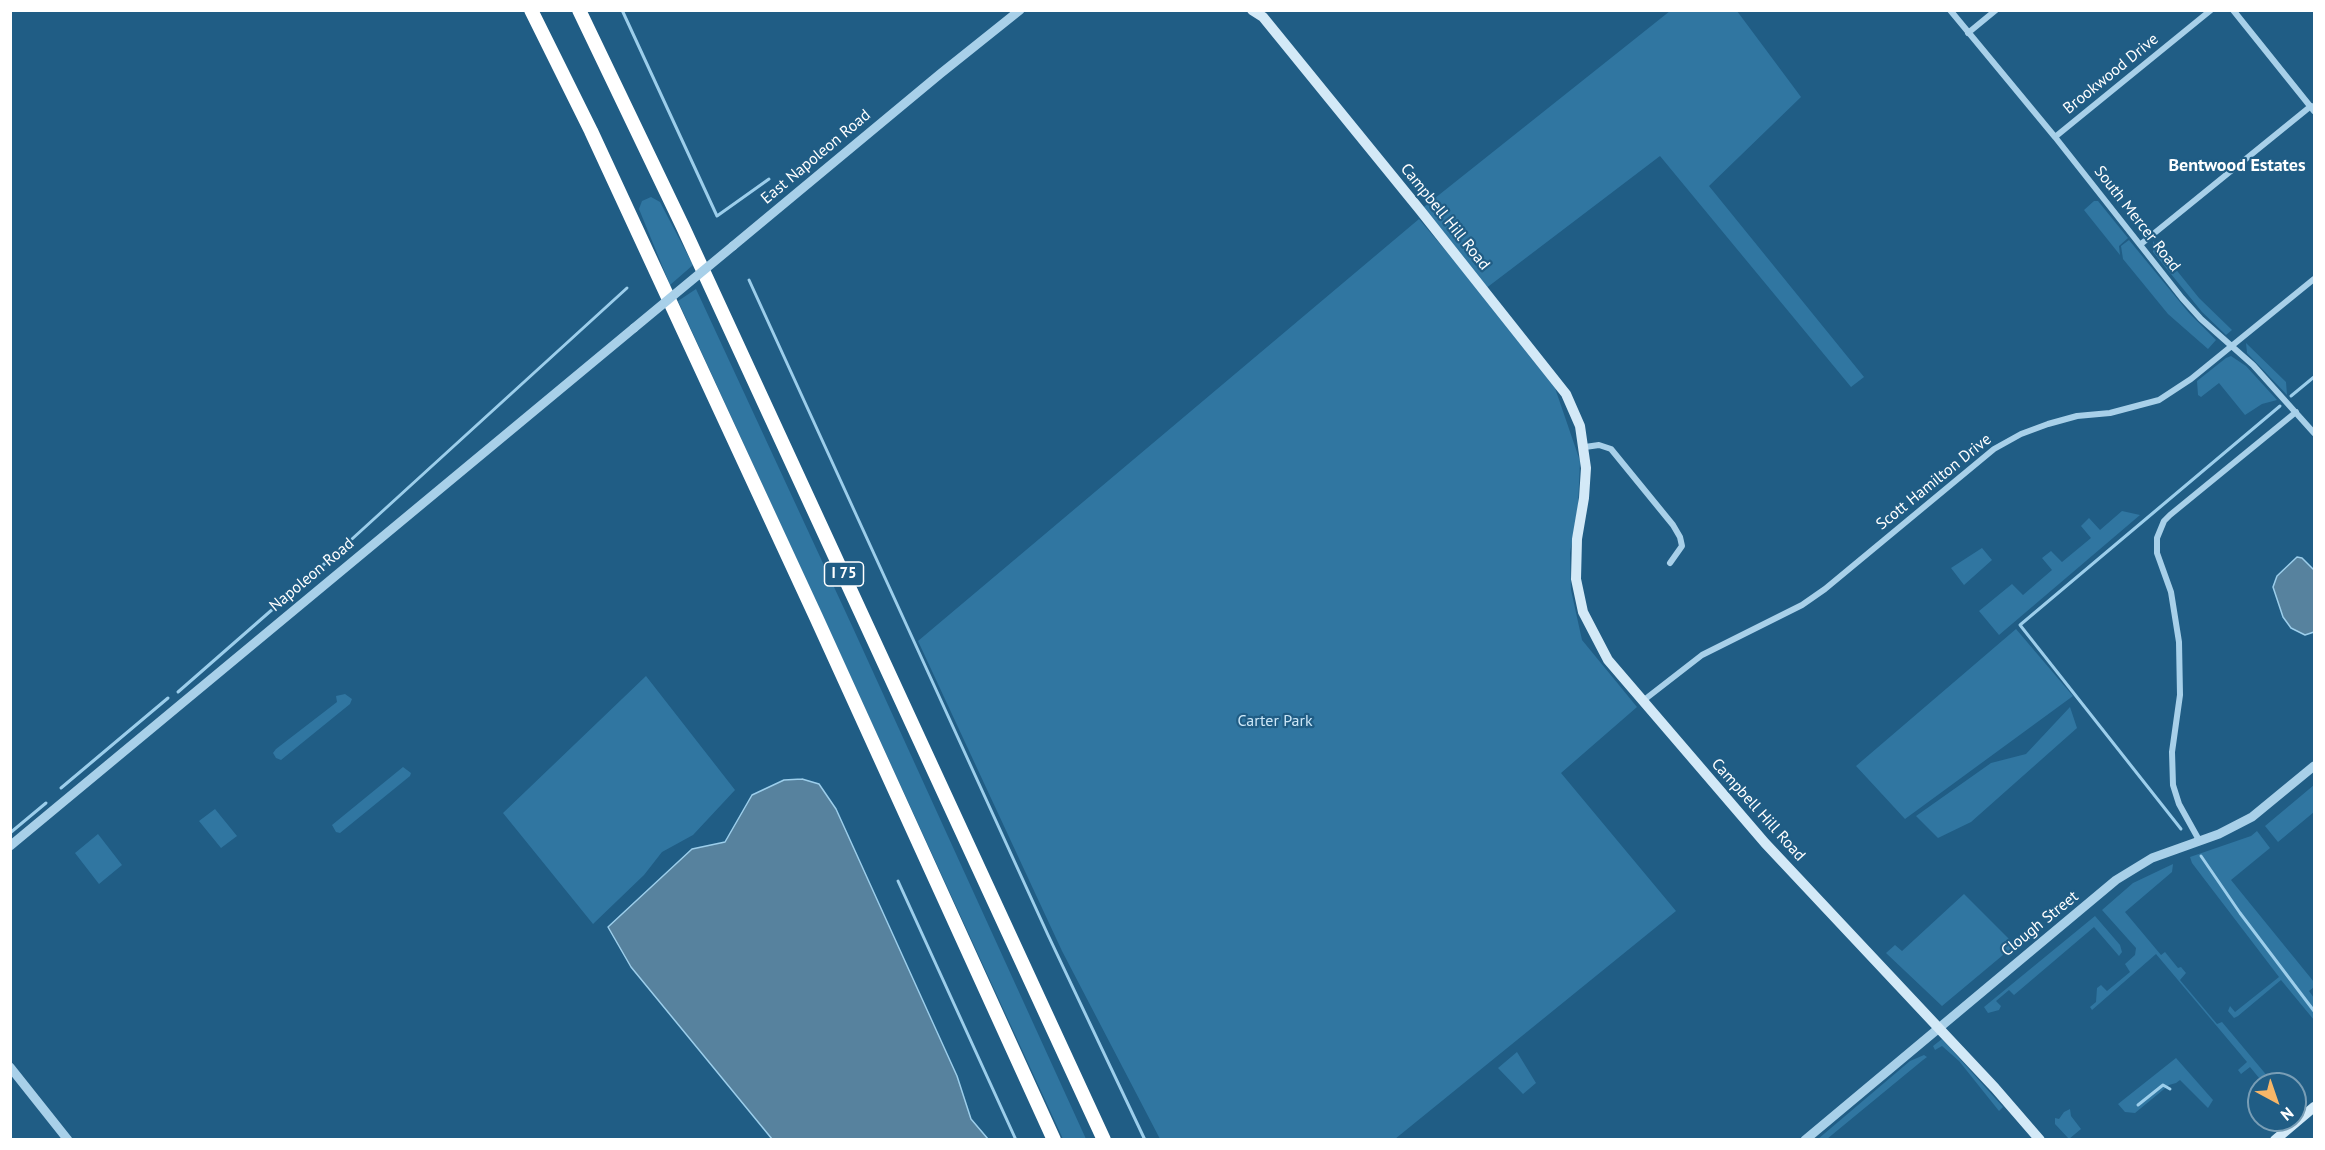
<!DOCTYPE html>
<html>
<head>
<meta charset="utf-8">
<style>
	body { margin:0 }
	#map { position:relative; width:2325px; height:1150px; overflow:hidden; background:#205d85; font-family:"PT Sans",sans-serif }
	canvas { display:block }
	.frame { position:absolute; inset:0; border:12px solid #fff; pointer-events:none }
	.north { position:absolute; left:2247px; top:1072px; width:60px; height:60px; box-sizing:border-box; background:#205d85; border:2px solid #799eb6; border-radius:50%; rotate:140deg; font-size:16px; font-weight:700; line-height:24px; text-align:center; color:#fff }
	.north::after { content:''; display:block; margin:auto; width:21px; height:27px; background:#f7b668; clip-path:polygon(50% 0,100% 100%,50% 72%,0 100%) }
</style>
</head>
<body>
<div id="map">
<canvas width="2325" height="1150"></canvas>
<div class="frame"></div>
<div class="north">N</div>
</div>
<script>
const ctx = document.querySelector('canvas').getContext('2d');
ctx.lineJoin = 'round';
function paint(path, color) { ctx.fillStyle = color; ctx.fill(path, 'evenodd'); }
const shape = rows => new Path2D(rows.map(r => 'M' + r).join(''));
function trace(path, color, width, dash) { ctx.strokeStyle = color; ctx.lineWidth = width; ctx.lineCap = dash ? 'butt' : 'round'; ctx.setLineDash(dash || []); ctx.stroke(path); }
function write(font, color, halo, rows, align = 'center') {
  ctx.font = font + ' "PT Sans",sans-serif'; ctx.lineWidth = 4.5; ctx.setLineDash([]); ctx.textBaseline = 'middle'; ctx.strokeStyle = halo; ctx.fillStyle = color; for (const [text, x, y, turn = 0] of rows) {
    ctx.save(); ctx.translate(x, y); ctx.rotate((+turn || 0) * Math.PI / 180); ctx.textAlign = isNaN(turn) ? turn : align; if (halo) ctx.strokeText(text, 0, 0); ctx.fillText(text, 0, 0); ctx.restore();
  }
}
paint(shape([
	[1670,11,1737,11,1801,97,1709,186,1864,377,1851,387,1660,156,1485,289,1420,210],
	[651,197,660,202,693,265,670,285,639,209,642,201],
	[2094,201,2098,201,2128,238,2119,246,2120,255,2084,210],
	[1419,219,1505,321,1555,388,1580,461,1578,506,1570,553,1571,590,1582,640,1637,707,1561,773,1676,911,1395,1139,1160,1139,1062,951,918,641],
	[2129,240,2189,313,2216,340,2208,349,2168,314,2123,259,2121,246],
	[2153,241,2199,298,2232,330,2226,335,2202,312,2153,252],
	[696,289,853,628,1086,1139,1063,1139,678,301],
	[2246,343,2286,382,2287,395,2247,353],
	[2231,356,2246,366,2277,400,2262,404,2245,415,2219,383,2201,397,2198,395,2197,381,2226,358],
	[2122,511,2140,515,1999,635,1979,611,2012,584,2023,595,2052,570,2042,558,2051,551,2062,562,2091,538,2081,526,2089,518,2100,530],
	[1982,548,1992,560,1964,585,1951,568],
	[2016,629,2073,696,1905,819,1856,766],
	[646,676,735,790,693,835,662,852,644,875,593,924,503,813],
	[345,694,352,699,350,704,281,760,276,758,273,753,276,749,337,702,336,696],
	[2070,707,2077,728,1971,822,1938,838,1916,816,1991,763,2026,754],
	[403,767,411,773,410,776,340,833,336,832,332,825],
	[2314,785,2314,812,2278,842,2265,826],
	[215,809,237,836,221,848,199,821],
	[2257,831,2270,848,2231,880,2314,982,2314,987,2309,991,2314,998,2314,1020,2281,980,2238,1016,2234,1018,2228,1011,2230,1006,2235,1012,2279,977,2192,863,2190,857,2251,836],
	[98,834,122,865,99,884,75,853],
	[2173,864,2172,872,2125,912,2161,955,2165,952,2178,968,2181,967,2186,973,2180,980,2217,1024,2222,1022,2274,1084,2264,1084,2250,1067,2241,1074,2238,1070,2247,1062,2156,954,2092,1010,2090,1007,2096,1002,2097,988,2101,985,2107,991,2130,972,2125,964,2135,955,2136,948,2102,910,2133,883],
	[1964,894,2015,945,1942,1006,1886,953,1895,945,1902,951],
	[2095,916,2120,945,2122,952,2119,956,2094,927,2014,995,2009,990,1996,1001,2001,1006,1999,1010,1988,1013,1984,1007],
	[1942,1039,2003,1107,1999,1111,1959,1061,1942,1046,1935,1050,1933,1046],
	[1517,1052,1536,1083,1523,1094,1498,1068],
	[1924,1055,1927,1057,1923,1060,1827,1139,1818,1139,1910,1061],
	[2176,1058,2213,1100,2208,1108,2180,1080,2176,1083,2169,1085,2135,1113,2125,1112,2118,1104],
	[2070,1109,2071,1116,2081,1129,2069,1139,2055,1124,2055,1118,2059,1119,2064,1112]
]), '#3076a1');
const water = shape([
	[2297,557,2302,558,2314,570,2314,632,2305,635,2291,628,2283,617,2273,587,2277,576,2297,557],
	[802,779,819,784,836,809,957,1076,971,1119,988,1139,772,1139,631,967,608,927,692,849,725,842,752,795,784,780,802,779]
]);
paint(water, '#57829e');
trace(water, '#9cceeb', 1.5);
trace(shape([
	[622,10,717,216,769,179],
	[749,280,1048,935,1145,1140],
	[2291,396,2314,377],
	[352,539,627,288],
	[178,692,338,552],
	[61,788,168,698],
	[2181,829,2020,625,2280,406],
	[10,833,46,803],
	[2201,856,2240,913,2314,1011],
	[898,881,1016,1140],
	[2138,1105,2163,1085,2170,1089]
]), '#9cceeb', 3);
trace(shape([
	[1950,10,2055,137,2182,298,2201,319,2253,365,2314,433],
	[2233,10,2314,111],
	[1968,33,1996,10],
	[2055,137,2211,10],
	[2141,244,2311,106],
	[1585,447,1599,445,1611,449,1673,525,1680,537,1682,546,1670,563],
	[1644,700,1702,655,1802,605,1825,589,1994,449,2021,434,2048,424,2077,416,2110,413,2159,400,2191,379,2314,279],
	[2199,840,2179,804,2173,785,2172,752,2180,695,2179,642,2171,592,2157,553,2157,538,2164,521,2170,515,2296,412]
]), '#a8d0e9', 6);
trace(shape([
	[733,246,940,74,1020,10],
	[10,846,634,328],
	[10,1067,68,1140],
	[1805,1140,2116,880,2152,858,2219,834,2252,817,2314,766]
]), '#a8d0e9', 9);
trace(shape([
	[1252,10,1263,17,1420,210,1566,394,1580,426,1586,468,1584,498,1577,539,1576,579,1583,612,1608,660,1765,843,1995,1088,2040,1140],
	[2275,1140,2314,1107]
]), '#d3e9f7', 10);
trace(shape([
	[531,10,591,131,816,617,1054,1140],
	[579,10,683,227,1104,1140]
]), '#fff', 14);
trace(shape([
	[634,328,733,246]
]), '#a8d0e9', 9);
for (const [x, y, w] of [
	[844,574,39]
]) { const box = new Path2D(); box.roundRect(x - w / 2, y - 12, w, 24, 4.5); ctx.fillStyle = '#205d85'; ctx.fill(box); trace(box, '#fff', 1.5); }
write('bold 15px', '#fff', null, [
	["I 75",844,574]
]);
write('16px', '#fff', '#205d85', [
	["Brookwood Drive",2111,74,-39],
	["East Napoleon Road",816,157,-40],
	["Campbell Hill Road",1445,217,51],
	["South Mercer Road",2137,219,52],
	["Scott Hamilton Drive",1934,482,-39],
	["Napoleon Road",312,575,-40],
	["Campbell Hill Road",1758,810,48],
	["Clough Street",2040,924,-39]
]);
write('16px', '#cce7f7', '#205d85', [
	["Carter Park",1275,721]
]);
write('bold 18px', '#fff', '#205d85', [
	["Bentwood Estates",2237,166]
]);
</script>
</body>
</html>
